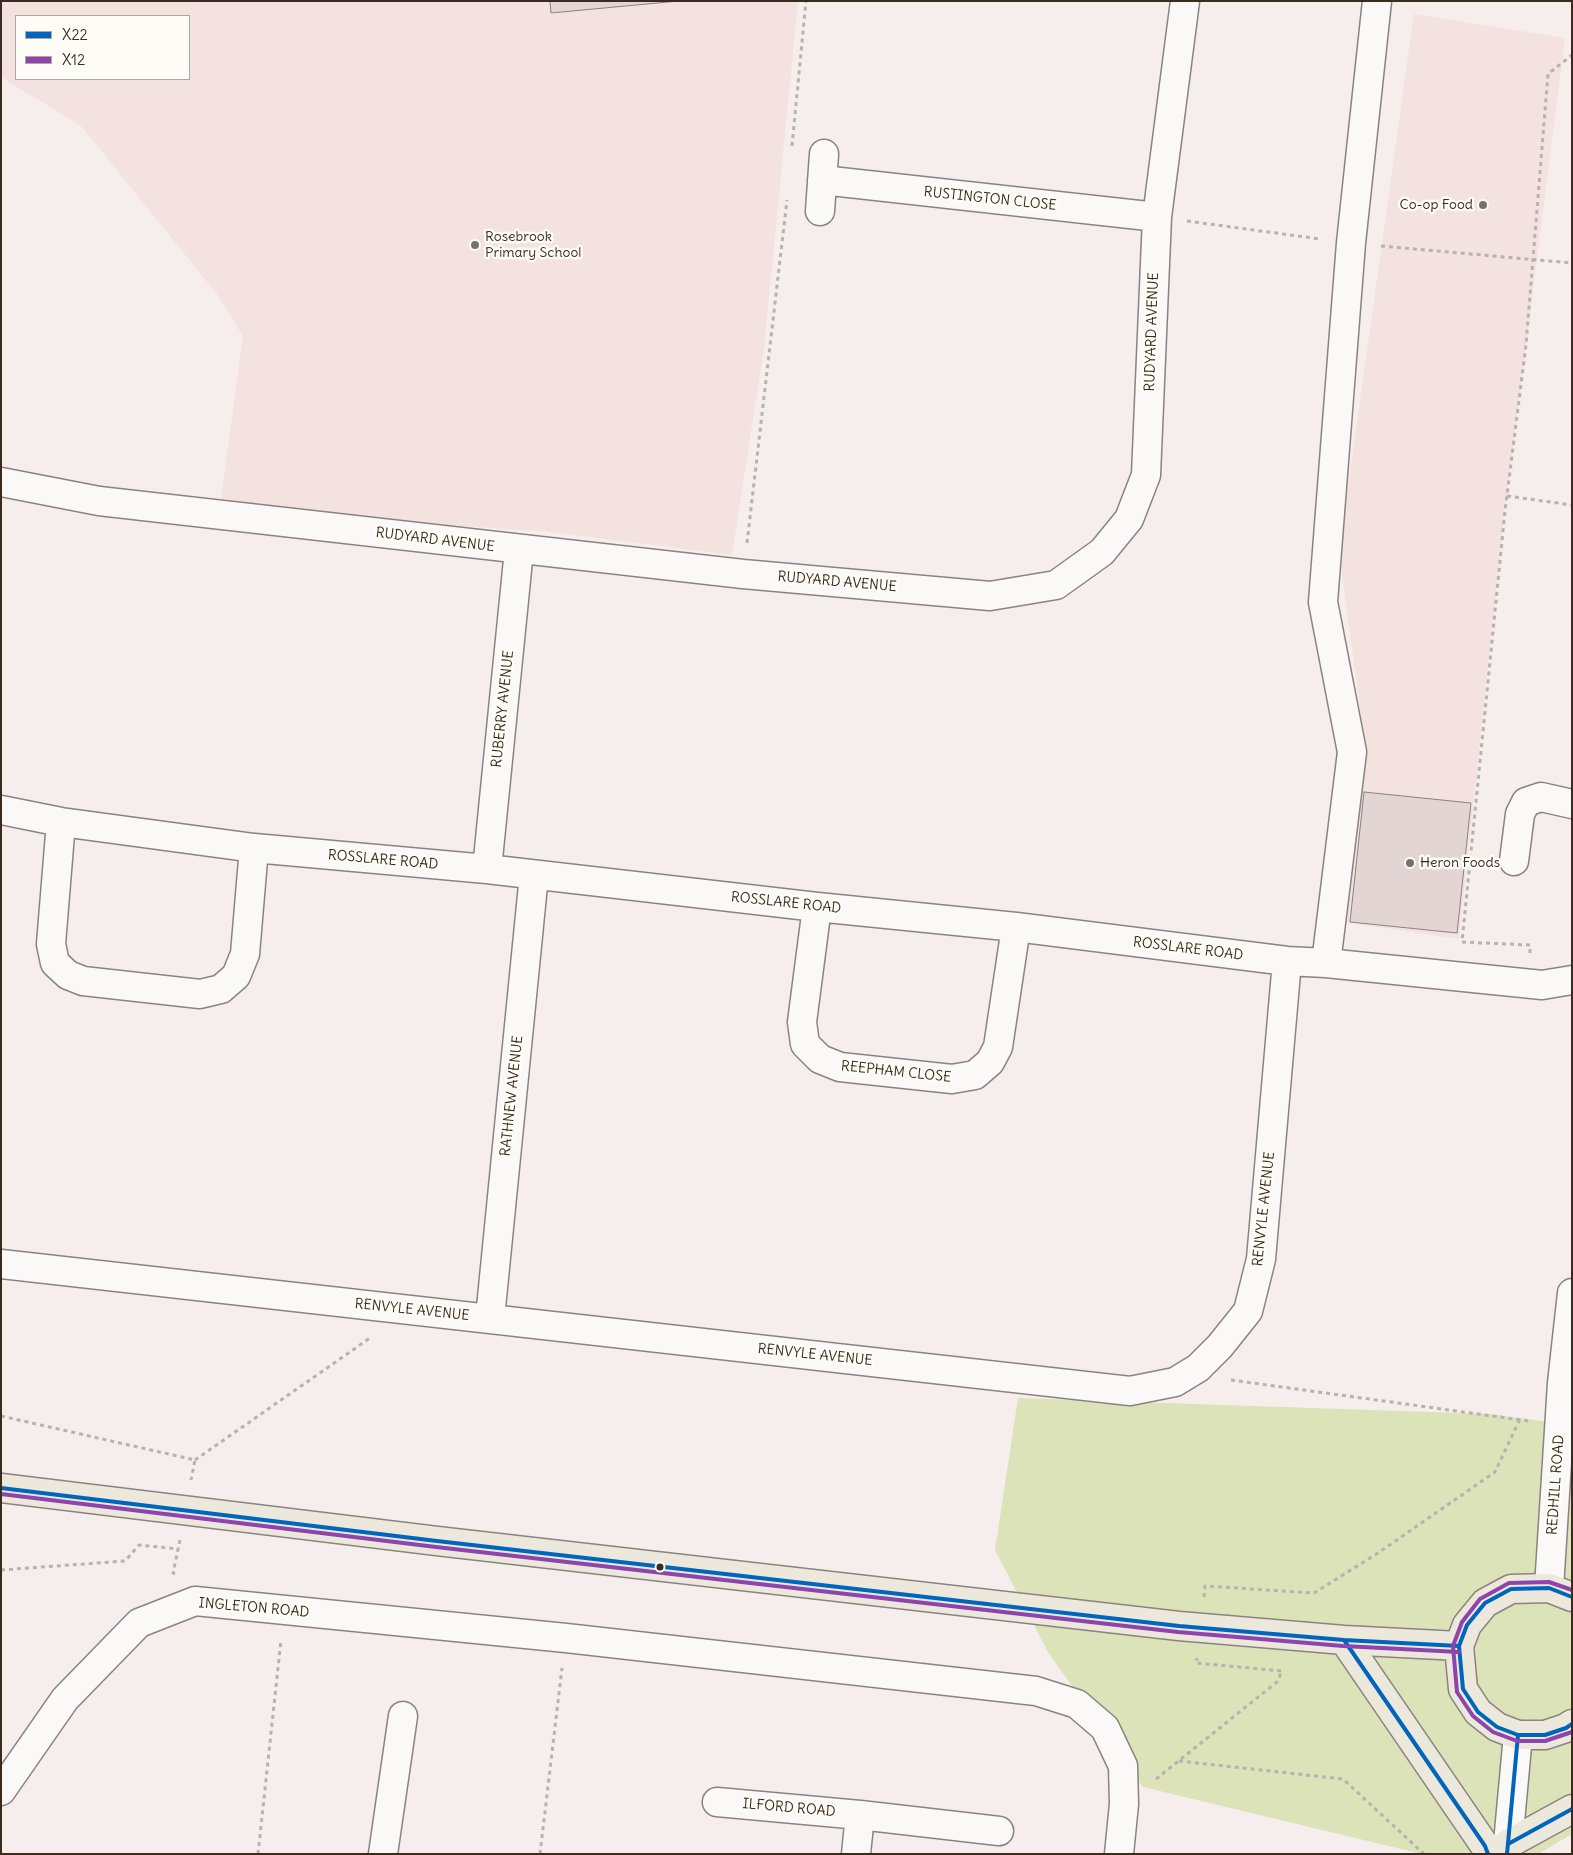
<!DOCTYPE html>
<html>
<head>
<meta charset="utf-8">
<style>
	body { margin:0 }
	#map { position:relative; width:1573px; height:1855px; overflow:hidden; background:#f5eeec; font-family:Delius,sans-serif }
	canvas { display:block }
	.frame { position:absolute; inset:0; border:2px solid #3b2a1e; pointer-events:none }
	.legend { position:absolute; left:15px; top:15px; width:175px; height:65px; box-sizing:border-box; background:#fdfcf7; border:1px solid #afa8a0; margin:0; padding:6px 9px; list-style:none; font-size:15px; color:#3b2a1e }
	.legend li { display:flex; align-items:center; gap:10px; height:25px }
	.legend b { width:25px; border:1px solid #afa8a0 }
</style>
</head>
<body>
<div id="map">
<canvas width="1573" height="1855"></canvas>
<div class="frame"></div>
<ul class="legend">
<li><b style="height:6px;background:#0065bd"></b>X22</li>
<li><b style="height:6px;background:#8e44ad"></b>X12</li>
</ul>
</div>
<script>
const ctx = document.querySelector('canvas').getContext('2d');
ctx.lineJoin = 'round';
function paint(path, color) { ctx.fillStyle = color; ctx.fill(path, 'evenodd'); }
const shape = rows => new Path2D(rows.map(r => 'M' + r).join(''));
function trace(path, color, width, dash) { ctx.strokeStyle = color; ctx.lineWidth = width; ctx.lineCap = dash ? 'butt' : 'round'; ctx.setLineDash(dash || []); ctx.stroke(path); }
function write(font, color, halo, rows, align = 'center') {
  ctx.font = font + ' Delius,sans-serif'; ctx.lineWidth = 5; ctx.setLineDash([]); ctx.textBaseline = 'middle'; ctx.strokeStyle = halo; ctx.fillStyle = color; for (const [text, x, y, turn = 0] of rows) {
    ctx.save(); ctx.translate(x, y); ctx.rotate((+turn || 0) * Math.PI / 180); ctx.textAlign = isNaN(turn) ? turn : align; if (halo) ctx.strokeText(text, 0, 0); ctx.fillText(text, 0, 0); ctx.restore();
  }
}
paint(shape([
	[1,1,798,1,764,348,732,555,550,532,373,520,221,499,243,336,217,294,81,126,1,77],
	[16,16,189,16,189,79,16,79],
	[1414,14,1565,38,1502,533,1459,939,1345,922,1366,753,1339,552]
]), '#f4e2e0');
paint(shape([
	[1018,1398,1489,1414,1572,1425,1572,1834,1538,1854,1422,1854,1143,1787,1048,1652,995,1550]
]), '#dce3b8');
const building = shape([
	[550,1,679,1,551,13,550,1],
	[1364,792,1471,803,1457,933,1350,922,1364,792]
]);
paint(building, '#e3d5d3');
trace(building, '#8a8380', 1);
const minor = shape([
	[822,180,1157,217],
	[820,211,824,154],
	[1,482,99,501,743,574,990,596,1056,585,1102,552,1129,519,1146,475,1157,217,1185,1],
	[1,810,61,822,254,848,487,869,817,907,1016,927,1287,961,1326,963,1542,985,1572,980],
	[61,822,51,944,55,963,68,975,83,981,200,994,221,989,236,976,245,954,254,848],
	[1514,861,1520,814,1526,802,1541,797,1572,804],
	[487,869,519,550],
	[817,907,802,1022,805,1044,820,1059,840,1067,952,1079,975,1075,990,1062,998,1047,1016,927],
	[1326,963,1352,752,1323,602,1351,243,1377,1],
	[1,1264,1130,1391,1175,1382,1198,1368,1220,1346,1248,1311,1261,1259,1287,961],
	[490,1318,534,875],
	[1549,1588,1562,1383,1572,1293],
	[1,1791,65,1699,139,1623,195,1601,566,1638,1036,1691,1077,1704,1105,1728,1123,1766,1124,1804,1119,1854],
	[717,1802,860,1815,999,1831],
	[383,1854,403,1716],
	[856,1854,860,1815],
	[1507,1854,1518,1735]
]);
const major = shape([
	[1,1488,437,1541,1179,1626,1344,1640,1459,1646],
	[1572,1597,1549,1588,1511,1589,1485,1603,1467,1625,1459,1646,1463,1689,1478,1712,1497,1727,1518,1735,1545,1735,1566,1728,1572,1724],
	[1344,1640,1485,1846,1488,1854],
	[1508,1844,1572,1809]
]);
trace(minor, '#8a8380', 31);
trace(major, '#8a8380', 31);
trace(shape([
	[792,146,806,1],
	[1187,221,1320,239],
	[1381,246,1572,263],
	[1507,496,1572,505],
	[747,543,787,200],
	[1530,953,1530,945,1462,942,1505,511,1526,345,1548,74,1572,55],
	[1231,1380,1529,1421],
	[1,1416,195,1460,191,1480],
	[195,1460,370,1338],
	[1,1570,125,1561,139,1545,179,1549],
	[175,1574,173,1573,180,1540],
	[1204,1597,1205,1586,1314,1593,1378,1553,1495,1472,1520,1419],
	[1179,1761,1343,1779,1424,1854],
	[1156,1779,1277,1682,1282,1671,1196,1663,1197,1658],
	[258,1854,281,1640],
	[540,1854,562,1668]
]), '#b5b2b0', 3, [4, 4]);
trace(minor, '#faf9f7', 28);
trace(major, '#ece8dc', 28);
trace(shape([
	[1,1488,437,1541,1179,1626,1344,1640,1459,1646],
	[1572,1597,1549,1588,1511,1589,1485,1603,1467,1625,1459,1646,1463,1689,1478,1712,1497,1727,1518,1735,1545,1735,1566,1728,1572,1724],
	[1344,1640,1485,1846,1488,1854],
	[1508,1844,1572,1809],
	[1507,1854,1518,1735]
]), '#0065bd', 4);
trace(shape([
	[1,1494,436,1547,1178,1632,1343,1646,1459,1652],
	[1572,1590,1549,1582,1509,1583,1480,1599,1462,1622,1453,1646,1457,1692,1473,1716,1493,1732,1517,1741,1545,1741,1572,1732]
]), '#8e44ad', 4);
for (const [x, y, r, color] of [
	[1483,205,5,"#7c6f66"],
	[475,245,5,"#7c6f66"],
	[1410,863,5,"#7c6f66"],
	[660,1567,4.5,"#3b2a1e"]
]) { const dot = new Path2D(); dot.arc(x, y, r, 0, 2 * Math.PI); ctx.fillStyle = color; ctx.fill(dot); trace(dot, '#fdfcf7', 2); }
write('14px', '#3b2a1e', '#fdfcf7', [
	["RUSTINGTON CLOSE",990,199,6],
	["RUDYARD AVENUE",1152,332,-88],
	["RUDYARD AVENUE",435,540,7],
	["RUDYARD AVENUE",837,582,5],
	["RUBERRY AVENUE",503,709,-84],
	["ROSSLARE ROAD",383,860,5],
	["ROSSLARE ROAD",786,903,6],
	["ROSSLARE ROAD",1188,949,7],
	["REEPHAM CLOSE",896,1072,6],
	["RATHNEW AVENUE",512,1096,-84],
	["RENVYLE AVENUE",1264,1209,-84],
	["RENVYLE AVENUE",412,1310,6],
	["RENVYLE AVENUE",815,1355,6],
	["REDHILL ROAD",1556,1485,-86],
	["INGLETON ROAD",254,1608,5],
	["ILFORD ROAD",789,1808,5]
]);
write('14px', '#3b2a1e', '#fdfcf7', [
	["Co-op Food",1473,205,"right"],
	["Rosebrook",485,237],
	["Primary School",485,253],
	["Heron Foods",1420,863]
], 'left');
</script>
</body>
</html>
